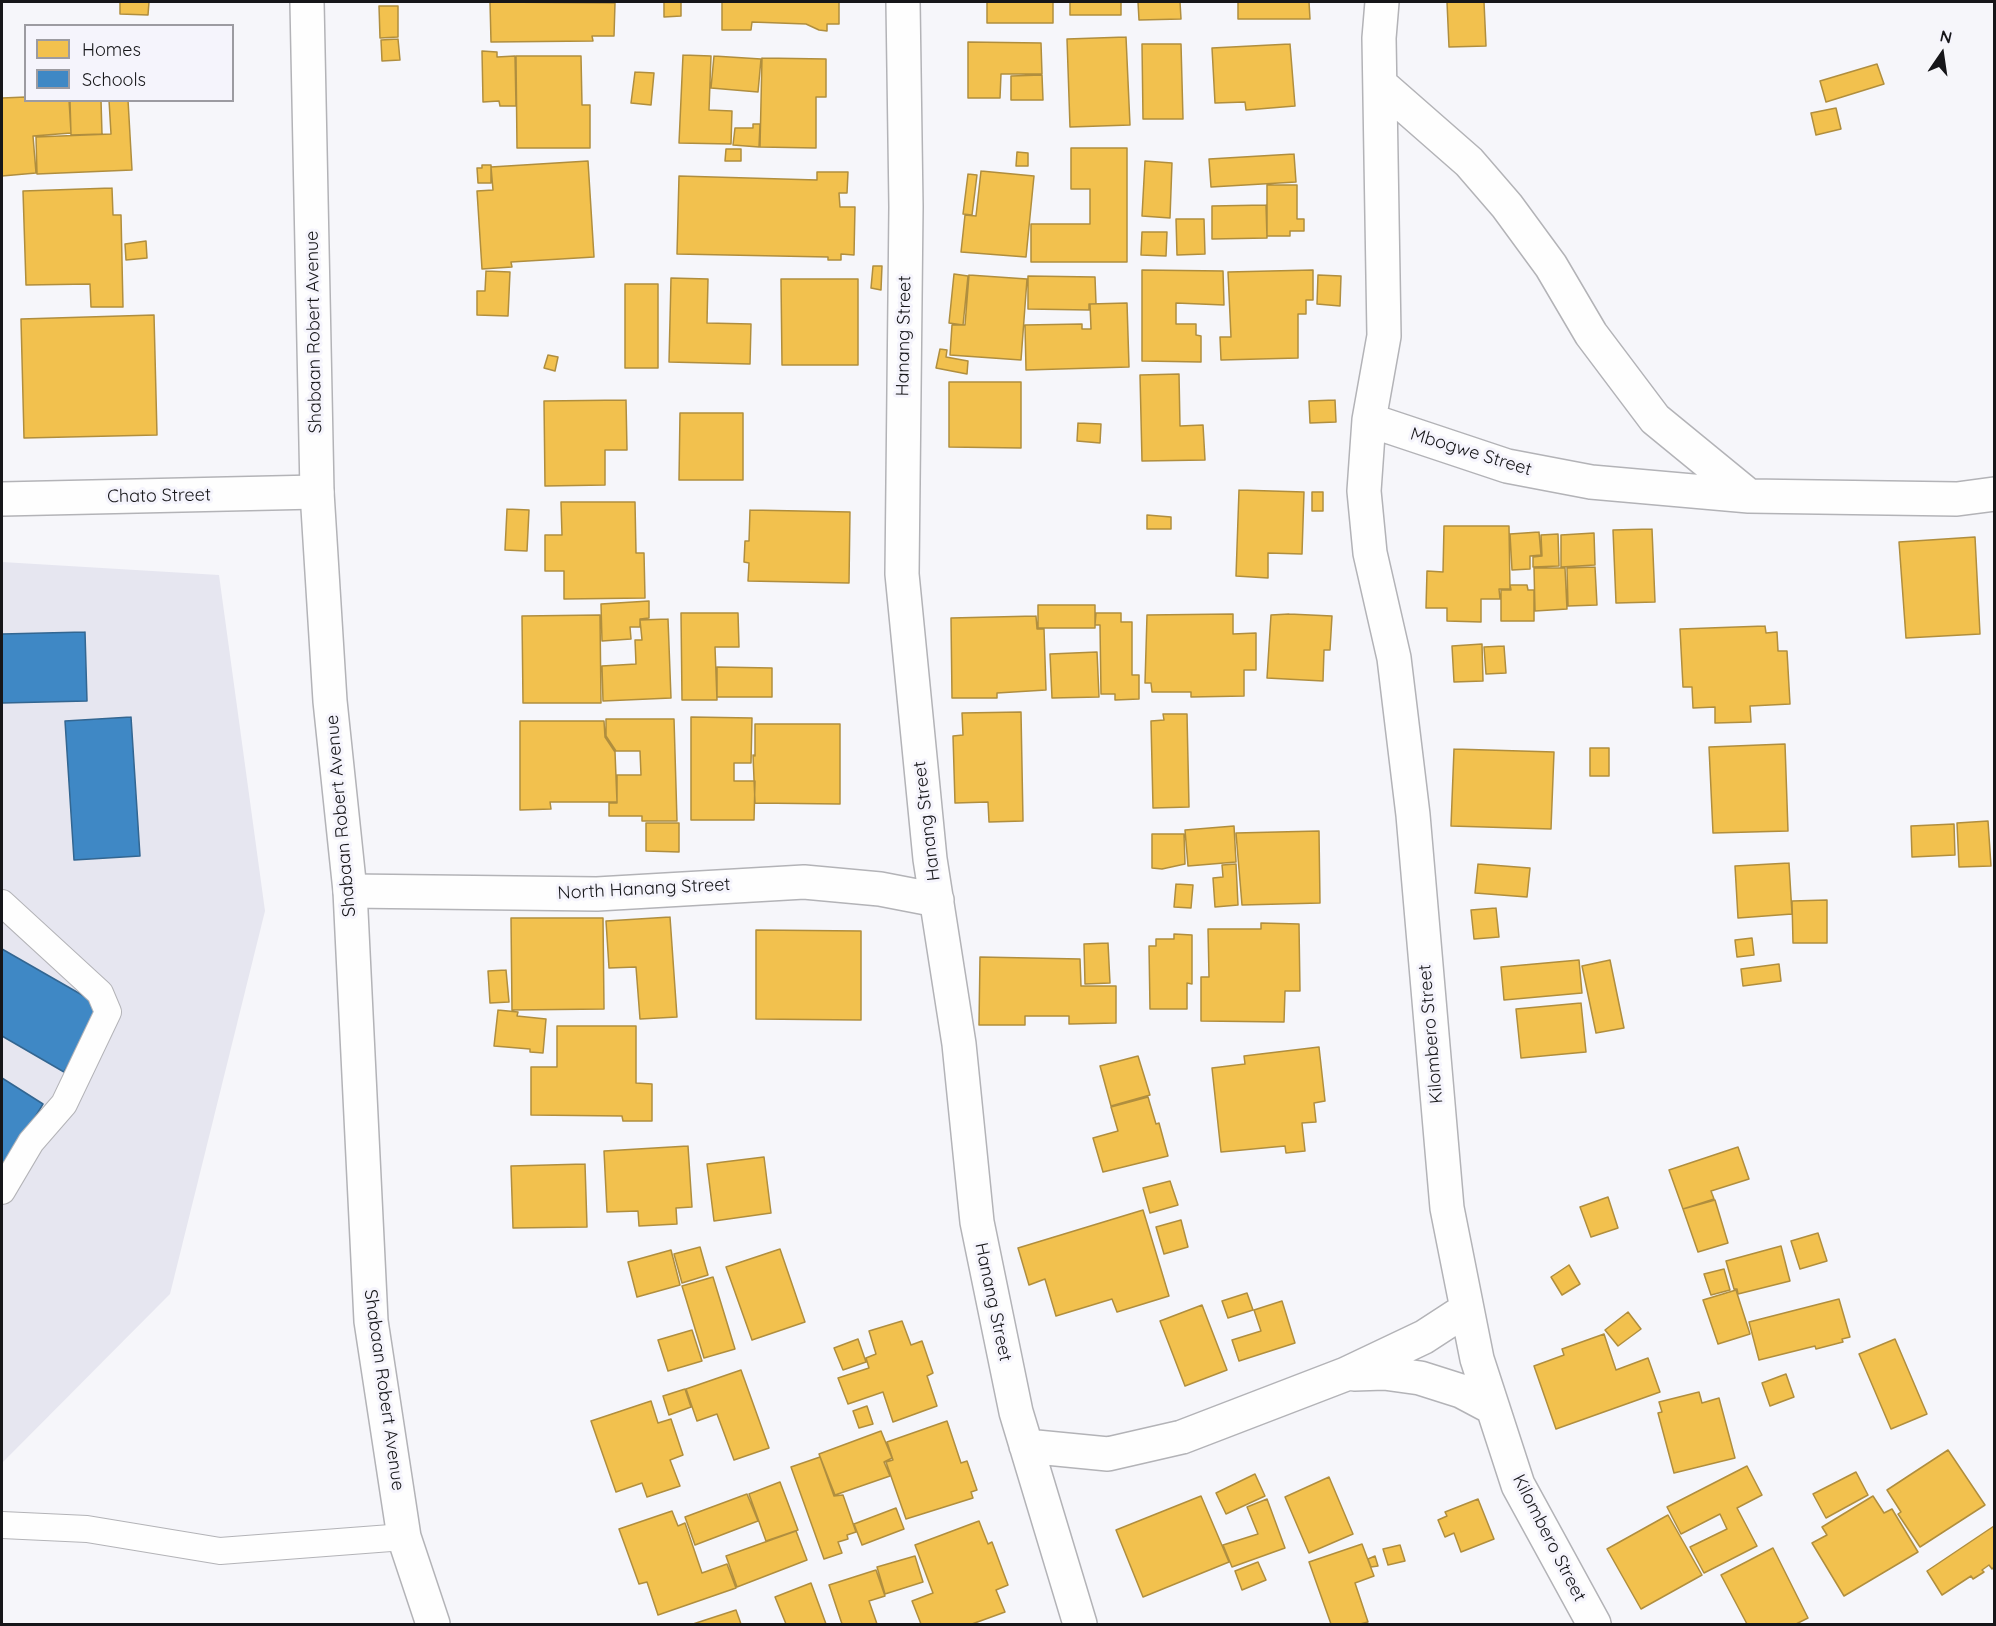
<!DOCTYPE html>
<html>
<head>
<meta charset="utf-8">
<style>
	body { margin:0 }
	#map { position:relative; width:1996px; height:1626px; overflow:hidden; background:#f6f6fa; font-family:Quicksand,sans-serif }
	canvas { display:block }
	.frame { position:absolute; inset:0; border:3px solid #161619; pointer-events:none }
	.legend { position:absolute; left:24px; top:24px; width:210px; height:78px; box-sizing:border-box; background:#f5f4fc; border:2px solid #9c9ba1; margin:0; padding:8px 10px; list-style:none; font-size:18px; color:#161619 }
	.legend li { display:flex; align-items:center; gap:12px; height:30px }
	.legend b { width:30px; border:2px solid #9c9ba1 }
	.north { position:absolute; left:1912px; top:24px; width:60px; height:60px; -webkit-text-stroke:4px #f5f4fc; paint-order:stroke; rotate:13deg; font-size:16px; font-weight:700; line-height:24px; text-align:center; color:#161619 }
	.north::after { content:''; display:block; margin:auto; width:21px; height:27px; background:#161619; clip-path:polygon(50% 0,100% 100%,50% 72%,0 100%) }
</style>
</head>
<body>
<div id="map">
<canvas width="1996" height="1626"></canvas>
<div class="frame"></div>
<ul class="legend">
<li><b style="height:16px;background:#f2c14e"></b>Homes</li>
<li><b style="height:16px;background:#3f88c5"></b>Schools</li>
</ul>
<div class="north">N</div>
</div>
<script>
const ctx = document.querySelector('canvas').getContext('2d');
ctx.lineJoin = 'round';
function paint(path, color) { ctx.fillStyle = color; ctx.fill(path, 'evenodd'); }
const shape = rows => new Path2D(rows.map(r => 'M' + r).join(''));
function trace(path, color, width, dash) { ctx.strokeStyle = color; ctx.lineWidth = width; ctx.lineCap = dash ? 'butt' : 'round'; ctx.setLineDash(dash || []); ctx.stroke(path); }
function write(font, color, halo, rows, align = 'center') {
  ctx.font = font + ' Quicksand,sans-serif'; ctx.lineWidth = 6; ctx.setLineDash([]); ctx.textBaseline = 'middle'; ctx.strokeStyle = halo; ctx.fillStyle = color; for (const [text, x, y, turn = 0] of rows) {
    ctx.save(); ctx.translate(x, y); ctx.rotate((+turn || 0) * Math.PI / 180); ctx.textAlign = isNaN(turn) ? turn : align; if (halo) ctx.strokeText(text, 0, 0); ctx.fillText(text, 0, 0); ctx.restore();
  }
}
paint(shape([
	[2,562,219,575,265,911,170,1294,2,1463]
]), '#e6e6f0');
const homes = shape([
	[120,2,149,2,148,15,120,14,120,2],
	[490,2,615,3,614,36,592,36,593,41,491,42,490,2],
	[664,2,681,2,681,16,664,17,664,2],
	[722,2,839,2,839,24,827,24,827,31,819,30,806,24,752,22,751,30,722,30,722,2],
	[987,2,1053,2,1053,23,987,23,987,2],
	[1070,2,1121,2,1121,15,1070,15,1070,2],
	[1138,2,1180,2,1181,19,1139,20,1138,2],
	[1238,2,1309,2,1310,19,1238,19,1238,2],
	[1447,2,1484,2,1486,46,1449,47,1447,2],
	[379,6,398,6,398,37,380,38,379,6],
	[1126,37,1130,125,1070,127,1067,39,1126,37],
	[398,39,400,60,382,61,381,40,398,39],
	[968,42,1041,43,1042,74,1001,74,1000,98,968,98,968,42],
	[1142,44,1181,44,1183,119,1143,119,1142,44],
	[1290,44,1295,106,1246,110,1245,102,1215,103,1212,48,1290,44],
	[482,51,497,52,497,57,515,56,516,106,500,106,499,101,483,102,482,51],
	[683,55,711,56,709,110,732,111,731,144,679,143,683,55],
	[516,56,581,56,582,105,590,105,590,148,517,148,516,56],
	[714,56,761,59,758,92,711,88,714,56],
	[762,58,826,59,826,97,816,97,816,148,760,147,762,58],
	[1877,64,1884,84,1826,102,1820,81,1877,64],
	[635,72,654,73,651,105,631,103,635,72],
	[1042,75,1043,100,1011,100,1011,76,1042,75],
	[26,97,26,100,69,100,71,133,33,136,36,173,2,176,2,98,26,97],
	[70,100,101,100,102,134,71,135,70,100],
	[109,100,128,100,132,170,37,174,36,137,111,134,109,100],
	[1836,108,1841,129,1816,135,1811,113,1836,108],
	[753,124,760,124,759,147,733,145,735,128,753,128,753,124],
	[1071,148,1127,148,1127,262,1031,262,1031,224,1090,224,1090,189,1071,189,1071,148],
	[726,149,741,149,741,161,725,161,726,149],
	[1017,152,1028,153,1028,166,1016,166,1017,152],
	[1294,154,1296,182,1211,187,1209,159,1294,154],
	[588,161,594,257,511,262,512,267,482,269,477,191,493,190,491,167,588,161],
	[1145,161,1172,163,1170,218,1142,216,1145,161],
	[482,165,491,165,491,183,478,183,477,168,482,168,482,165],
	[981,171,1034,176,1026,257,961,252,965,215,976,216,981,171],
	[817,172,848,172,847,193,839,193,840,207,855,207,854,255,841,254,841,260,828,260,828,257,677,254,679,176,817,180,817,172],
	[968,174,977,175,972,215,963,214,968,174],
	[1267,185,1297,185,1297,219,1304,219,1304,231,1290,231,1290,236,1267,236,1267,185],
	[112,188,113,215,121,215,123,307,91,307,90,284,26,285,23,191,112,188],
	[1266,205,1267,238,1212,239,1212,206,1266,205],
	[1176,219,1204,219,1205,254,1177,255,1176,219],
	[1142,232,1167,232,1166,256,1141,255,1142,232],
	[146,241,147,258,126,260,125,244,146,241],
	[873,266,882,266,881,290,871,288,873,266],
	[1142,270,1223,271,1224,305,1176,303,1176,324,1196,324,1196,335,1201,336,1201,362,1142,361,1142,270],
	[1313,270,1313,300,1306,300,1306,314,1298,314,1298,358,1221,360,1220,337,1231,337,1228,272,1313,270],
	[486,271,510,272,508,316,477,315,477,291,485,291,486,271],
	[954,274,968,276,963,325,949,323,954,274],
	[969,275,1027,279,1021,360,950,355,952,325,965,325,969,275],
	[1318,275,1341,276,1340,306,1317,304,1318,275],
	[1028,276,1095,277,1096,304,1089,304,1089,310,1028,309,1028,276],
	[671,278,708,279,707,323,751,324,750,364,669,362,671,278],
	[781,279,858,279,858,365,782,365,781,279],
	[625,284,658,284,658,368,625,368,625,284],
	[1127,303,1129,367,1026,370,1025,325,1082,324,1082,329,1091,329,1090,304,1127,303],
	[154,315,157,435,24,438,21,319,154,315],
	[940,349,947,350,946,357,968,361,967,374,936,368,940,349],
	[548,355,558,357,555,371,544,368,548,355],
	[1179,374,1180,426,1203,425,1205,460,1142,461,1140,375,1179,374],
	[949,382,1021,382,1021,448,949,447,949,382],
	[626,400,627,450,605,450,605,485,545,486,544,401,626,400],
	[1335,400,1336,422,1310,423,1309,401,1335,400],
	[680,413,743,413,743,480,679,480,680,413],
	[1078,423,1101,424,1100,443,1077,441,1078,423],
	[1239,490,1304,492,1302,554,1268,553,1268,578,1236,576,1239,490],
	[1312,492,1323,492,1323,511,1312,511,1312,492],
	[561,502,635,502,636,553,644,553,645,598,564,599,564,571,545,571,545,535,562,535,561,502],
	[507,509,529,510,527,551,505,550,507,509],
	[750,510,850,512,849,583,748,581,749,563,744,562,745,541,749,541,750,510],
	[1147,515,1171,517,1171,529,1147,529,1147,515],
	[1444,526,1509,526,1510,589,1499,589,1500,599,1481,599,1481,622,1447,621,1447,608,1426,608,1427,571,1443,572,1444,526],
	[1652,529,1655,602,1616,603,1613,530,1652,529],
	[1539,532,1541,555,1530,556,1530,569,1512,570,1510,534,1539,532],
	[1594,533,1595,565,1561,567,1561,535,1594,533],
	[1558,534,1559,566,1533,567,1533,557,1542,556,1541,535,1558,534],
	[1975,537,1980,634,1906,638,1899,542,1975,537],
	[1595,567,1597,605,1568,606,1567,568,1595,567],
	[1534,568,1565,568,1567,609,1535,611,1534,568],
	[1510,585,1527,585,1528,590,1534,590,1534,621,1501,621,1501,590,1511,590,1510,585],
	[649,601,649,618,640,619,640,627,630,627,631,639,602,641,601,604,649,601],
	[1038,605,1095,605,1095,628,1038,628,1038,605],
	[681,613,738,613,739,647,715,647,717,700,682,700,681,613],
	[1096,613,1121,613,1121,622,1132,622,1132,675,1139,675,1139,699,1115,700,1115,694,1101,694,1100,625,1095,625,1096,613],
	[1233,614,1233,634,1256,633,1256,670,1244,670,1244,696,1191,697,1191,692,1152,692,1151,683,1145,683,1147,615,1233,614],
	[1289,614,1332,616,1330,650,1324,650,1323,681,1267,678,1271,615,1289,614],
	[600,615,601,703,523,703,522,616,600,615],
	[1036,616,1037,629,1044,629,1046,690,997,693,997,698,952,698,951,618,1036,616],
	[668,619,671,698,603,701,602,666,636,664,635,640,642,640,640,620,668,619],
	[1765,626,1766,633,1777,632,1778,651,1787,651,1790,704,1750,706,1751,722,1715,723,1715,707,1693,708,1692,687,1683,687,1680,629,1765,626],
	[1482,644,1483,681,1454,682,1452,646,1482,644],
	[1504,646,1506,673,1486,674,1484,647,1504,646],
	[1097,652,1099,697,1052,698,1050,654,1097,652],
	[717,667,772,668,772,697,717,697,717,667],
	[1021,712,1023,821,989,822,988,802,955,803,953,736,963,735,962,713,1021,712],
	[1163,714,1187,714,1189,807,1153,808,1151,721,1164,720,1163,714],
	[691,717,752,718,751,763,734,763,734,781,755,781,754,820,691,820,691,717],
	[606,719,674,719,677,821,642,821,642,816,609,816,609,803,617,803,617,775,641,775,640,751,616,751,606,736,606,719],
	[520,721,604,721,605,737,615,752,617,802,550,802,551,809,520,810,520,721],
	[755,724,840,724,840,804,755,803,753,755,755,756,755,724],
	[1785,744,1788,831,1713,833,1709,747,1785,744],
	[1590,748,1609,748,1609,776,1590,776,1590,748],
	[1454,749,1554,752,1551,829,1451,826,1454,749],
	[1988,821,1991,866,1959,867,1957,823,1988,821],
	[646,823,679,823,679,852,646,851,646,823],
	[1954,824,1955,855,1912,857,1911,826,1954,824],
	[1234,826,1236,862,1188,866,1185,830,1234,826],
	[1319,831,1320,903,1242,905,1236,833,1319,831],
	[1152,834,1184,834,1185,864,1162,869,1152,868,1152,834],
	[1789,863,1792,914,1738,918,1735,866,1789,863],
	[1236,864,1238,905,1215,907,1213,878,1223,877,1222,865,1236,864],
	[1478,864,1530,868,1527,897,1475,893,1478,864],
	[1176,884,1193,885,1191,908,1174,907,1176,884],
	[1827,900,1827,943,1793,943,1792,901,1827,900],
	[1496,908,1499,937,1474,939,1471,910,1496,908],
	[670,917,677,1017,640,1019,636,967,609,968,606,921,670,917],
	[511,918,603,918,604,1009,512,1010,511,918],
	[1261,923,1299,924,1300,991,1285,991,1284,1022,1201,1021,1201,977,1209,977,1208,929,1261,929,1261,923],
	[756,930,861,931,861,1020,756,1019,756,930],
	[1174,934,1192,935,1192,984,1187,983,1187,1009,1150,1009,1149,946,1156,946,1156,939,1174,939,1174,934],
	[1752,938,1754,955,1737,957,1735,940,1752,938],
	[1108,943,1110,983,1085,984,1084,944,1108,943],
	[980,957,1080,959,1081,986,1116,986,1116,1023,1069,1024,1069,1016,1025,1016,1025,1025,979,1025,980,957],
	[1579,960,1582,993,1504,1000,1501,967,1579,960],
	[1610,960,1624,1028,1596,1033,1582,966,1610,960],
	[1779,964,1781,981,1743,986,1741,969,1779,964],
	[506,970,509,1002,490,1003,488,971,506,970],
	[1581,1003,1586,1052,1521,1058,1516,1009,1581,1003],
	[498,1010,518,1012,517,1016,546,1019,543,1053,530,1052,530,1049,494,1046,498,1010],
	[557,1026,636,1026,636,1083,652,1084,652,1121,623,1121,622,1116,531,1115,531,1067,557,1067,557,1026],
	[1319,1047,1325,1101,1314,1103,1316,1122,1302,1123,1305,1151,1286,1153,1285,1146,1221,1152,1212,1068,1245,1064,1244,1056,1319,1047],
	[1138,1056,1150,1095,1111,1106,1100,1066,1138,1056],
	[1148,1097,1156,1124,1159,1123,1168,1156,1103,1172,1093,1138,1118,1131,1111,1107,1148,1097],
	[688,1146,692,1207,676,1208,677,1224,639,1226,638,1211,607,1212,604,1151,688,1146],
	[1738,1147,1749,1179,1711,1191,1714,1199,1683,1209,1669,1170,1738,1147],
	[764,1157,771,1213,714,1221,707,1164,764,1157],
	[585,1164,587,1227,513,1228,511,1166,585,1164],
	[1170,1181,1178,1205,1150,1213,1143,1188,1170,1181],
	[1608,1197,1618,1228,1591,1237,1580,1207,1608,1197],
	[1715,1200,1728,1243,1698,1252,1683,1209,1715,1200],
	[1143,1210,1169,1296,1117,1312,1112,1299,1056,1316,1045,1279,1029,1285,1018,1248,1143,1210],
	[1181,1220,1188,1247,1164,1254,1156,1227,1181,1220],
	[1818,1233,1827,1261,1800,1269,1791,1241,1818,1233],
	[1781,1246,1790,1281,1738,1294,1737,1289,1734,1289,1726,1261,1781,1246],
	[700,1247,708,1275,682,1283,674,1254,700,1247],
	[780,1249,805,1322,752,1340,726,1267,780,1249],
	[671,1250,680,1285,637,1297,628,1262,671,1250],
	[1569,1265,1580,1284,1562,1295,1551,1277,1569,1265],
	[1724,1269,1730,1290,1711,1295,1704,1274,1724,1269],
	[713,1277,735,1349,704,1358,682,1286,713,1277],
	[1736,1290,1750,1334,1718,1344,1703,1300,1736,1290],
	[1247,1293,1253,1310,1228,1318,1222,1301,1247,1293],
	[1839,1299,1850,1337,1842,1339,1843,1342,1816,1349,1815,1346,1759,1360,1749,1322,1839,1299],
	[1282,1301,1295,1343,1239,1361,1232,1340,1261,1331,1254,1310,1282,1301],
	[1202,1305,1227,1370,1185,1386,1160,1321,1202,1305],
	[1628,1312,1641,1329,1618,1346,1605,1330,1628,1312],
	[902,1321,911,1345,922,1341,933,1373,927,1376,937,1406,893,1422,883,1392,848,1404,838,1378,869,1368,866,1358,876,1354,869,1331,902,1321],
	[692,1330,702,1361,668,1371,658,1340,692,1330],
	[1604,1334,1616,1370,1648,1358,1660,1392,1556,1429,1534,1366,1564,1355,1562,1349,1604,1334],
	[858,1339,866,1362,843,1370,834,1348,858,1339],
	[1895,1339,1927,1414,1891,1429,1859,1354,1895,1339],
	[741,1370,769,1448,734,1460,717,1414,697,1421,686,1389,741,1370],
	[1786,1374,1794,1397,1770,1406,1762,1383,1786,1374],
	[685,1389,691,1407,669,1415,663,1396,685,1389],
	[1699,1392,1702,1403,1719,1398,1735,1458,1674,1473,1658,1413,1662,1412,1659,1402,1699,1392],
	[651,1401,658,1423,671,1419,683,1455,670,1460,680,1486,647,1497,642,1483,616,1492,591,1421,651,1401],
	[867,1406,873,1424,859,1428,853,1411,867,1406],
	[947,1421,961,1463,967,1461,977,1490,971,1492,973,1498,906,1519,886,1462,893,1460,887,1442,947,1421],
	[881,1431,892,1458,884,1462,890,1476,835,1495,819,1454,881,1431],
	[1948,1450,1985,1505,1920,1547,1898,1514,1901,1512,1887,1490,1948,1450],
	[820,1457,834,1496,843,1495,856,1532,847,1535,848,1539,838,1542,842,1553,824,1559,791,1467,820,1457],
	[1747,1466,1762,1495,1737,1508,1757,1546,1704,1573,1690,1547,1727,1529,1720,1514,1681,1534,1667,1507,1747,1466],
	[1856,1472,1868,1495,1826,1518,1813,1494,1856,1472],
	[1255,1474,1265,1496,1226,1514,1216,1493,1255,1474],
	[1329,1477,1353,1534,1309,1553,1285,1497,1329,1477],
	[780,1482,798,1530,766,1541,749,1494,780,1482],
	[747,1494,758,1521,695,1545,685,1517,747,1494],
	[1201,1496,1229,1562,1143,1597,1116,1530,1201,1496],
	[1873,1496,1884,1513,1892,1509,1918,1552,1844,1596,1812,1543,1827,1535,1822,1527,1873,1496],
	[1267,1499,1285,1548,1232,1567,1223,1545,1258,1534,1247,1507,1267,1499],
	[1478,1499,1494,1539,1461,1552,1454,1533,1445,1537,1438,1520,1447,1516,1445,1512,1478,1499],
	[896,1508,904,1529,862,1545,854,1524,896,1508],
	[672,1511,678,1526,685,1523,702,1573,727,1564,736,1588,658,1615,647,1582,639,1584,619,1529,672,1511],
	[1668,1515,1702,1575,1641,1609,1607,1549,1668,1515],
	[979,1521,988,1544,992,1542,1008,1585,996,1590,1005,1612,972,1624,921,1624,912,1601,933,1593,915,1545,979,1521],
	[1994,1526,1994,1567,1992,1569,1989,1565,1982,1570,1984,1572,1973,1579,1971,1576,1942,1595,1927,1571,1994,1526],
	[796,1531,807,1560,737,1587,726,1556,796,1531],
	[1362,1544,1374,1576,1355,1583,1368,1622,1360,1624,1331,1624,1309,1562,1362,1544],
	[1400,1545,1405,1561,1388,1565,1383,1549,1400,1545],
	[1773,1548,1808,1618,1796,1624,1747,1624,1721,1575,1773,1548],
	[915,1556,923,1582,885,1594,877,1567,915,1556],
	[1375,1556,1378,1566,1371,1567,1368,1559,1375,1556],
	[1258,1562,1266,1580,1242,1590,1235,1571,1258,1562],
	[876,1570,885,1596,869,1601,877,1624,842,1624,829,1585,876,1570],
	[811,1583,826,1624,786,1624,775,1597,811,1583],
	[736,1610,741,1624,693,1624,736,1610]
]);
paint(homes, '#f2c14e');
trace(homes, '#b08e3e', 1.5);
const schools = shape([
	[85,632,87,701,2,703,2,634,85,632],
	[131,717,140,856,74,860,65,721,131,717],
	[2,949,103,1007,64,1072,2,1036,2,949],
	[2,1078,43,1104,3,1170,2,1170,2,1078]
]);
paint(schools, '#3f88c5');
trace(schools, '#336691', 1.5);
const lane = shape([
	[2,903,100,993,108,1012,64,1104,31,1142,2,1191],
	[2,1525,87,1529,220,1551,404,1537]
]);
const street = shape([
	[903,2,906,207,902,574,930,859,959,1044,977,1222,1016,1412,1080,1624],
	[1382,2,1379,38,1384,336,1369,420,1507,466,1591,482,1749,496,1957,499,1994,494],
	[1380,84,1469,162,1507,206,1551,266,1591,334,1655,419,1749,496],
	[1369,420,1364,491,1370,553,1394,658,1413,815,1447,1208,1477,1359,1518,1485,1594,1624],
	[2,499,317,492],
	[350,891,597,894,804,882,880,889,937,900],
	[1354,1374,1384,1373,1420,1378,1461,1391,1493,1408],
	[1026,1446,1108,1454,1182,1437,1346,1374,1424,1337,1467,1309]
]);
const primary = shape([
	[307,2,317,492,330,701,350,891,371,1321,404,1537,433,1624]
]);
trace(lane, '#b3b3b7', 28);
trace(street, '#b3b3b7', 36);
trace(primary, '#b3b3b7', 36);
trace(lane, '#fefefe', 26);
trace(street, '#fefefe', 33);
trace(primary, '#fefefe', 33);
write('18px', '#161619', '#f5f4fc', [
	["Shabaan Robert Avenue",314,332,-91],
	["Hanang Street",904,336,-89],
	["Mbogwe Street",1471,452,17],
	["Chato Street",159,496,-1],
	["Shabaan Robert Avenue",341,816,-95],
	["Hanang Street",927,821,-97],
	["North Hanang Street",644,889,-3],
	["Kilombero Street",1431,1034,-95],
	["Hanang Street",993,1302,78],
	["Shabaan Robert Avenue",384,1390,82],
	["Kilombero Street",1549,1538,63]
]);
</script>
</body>
</html>
